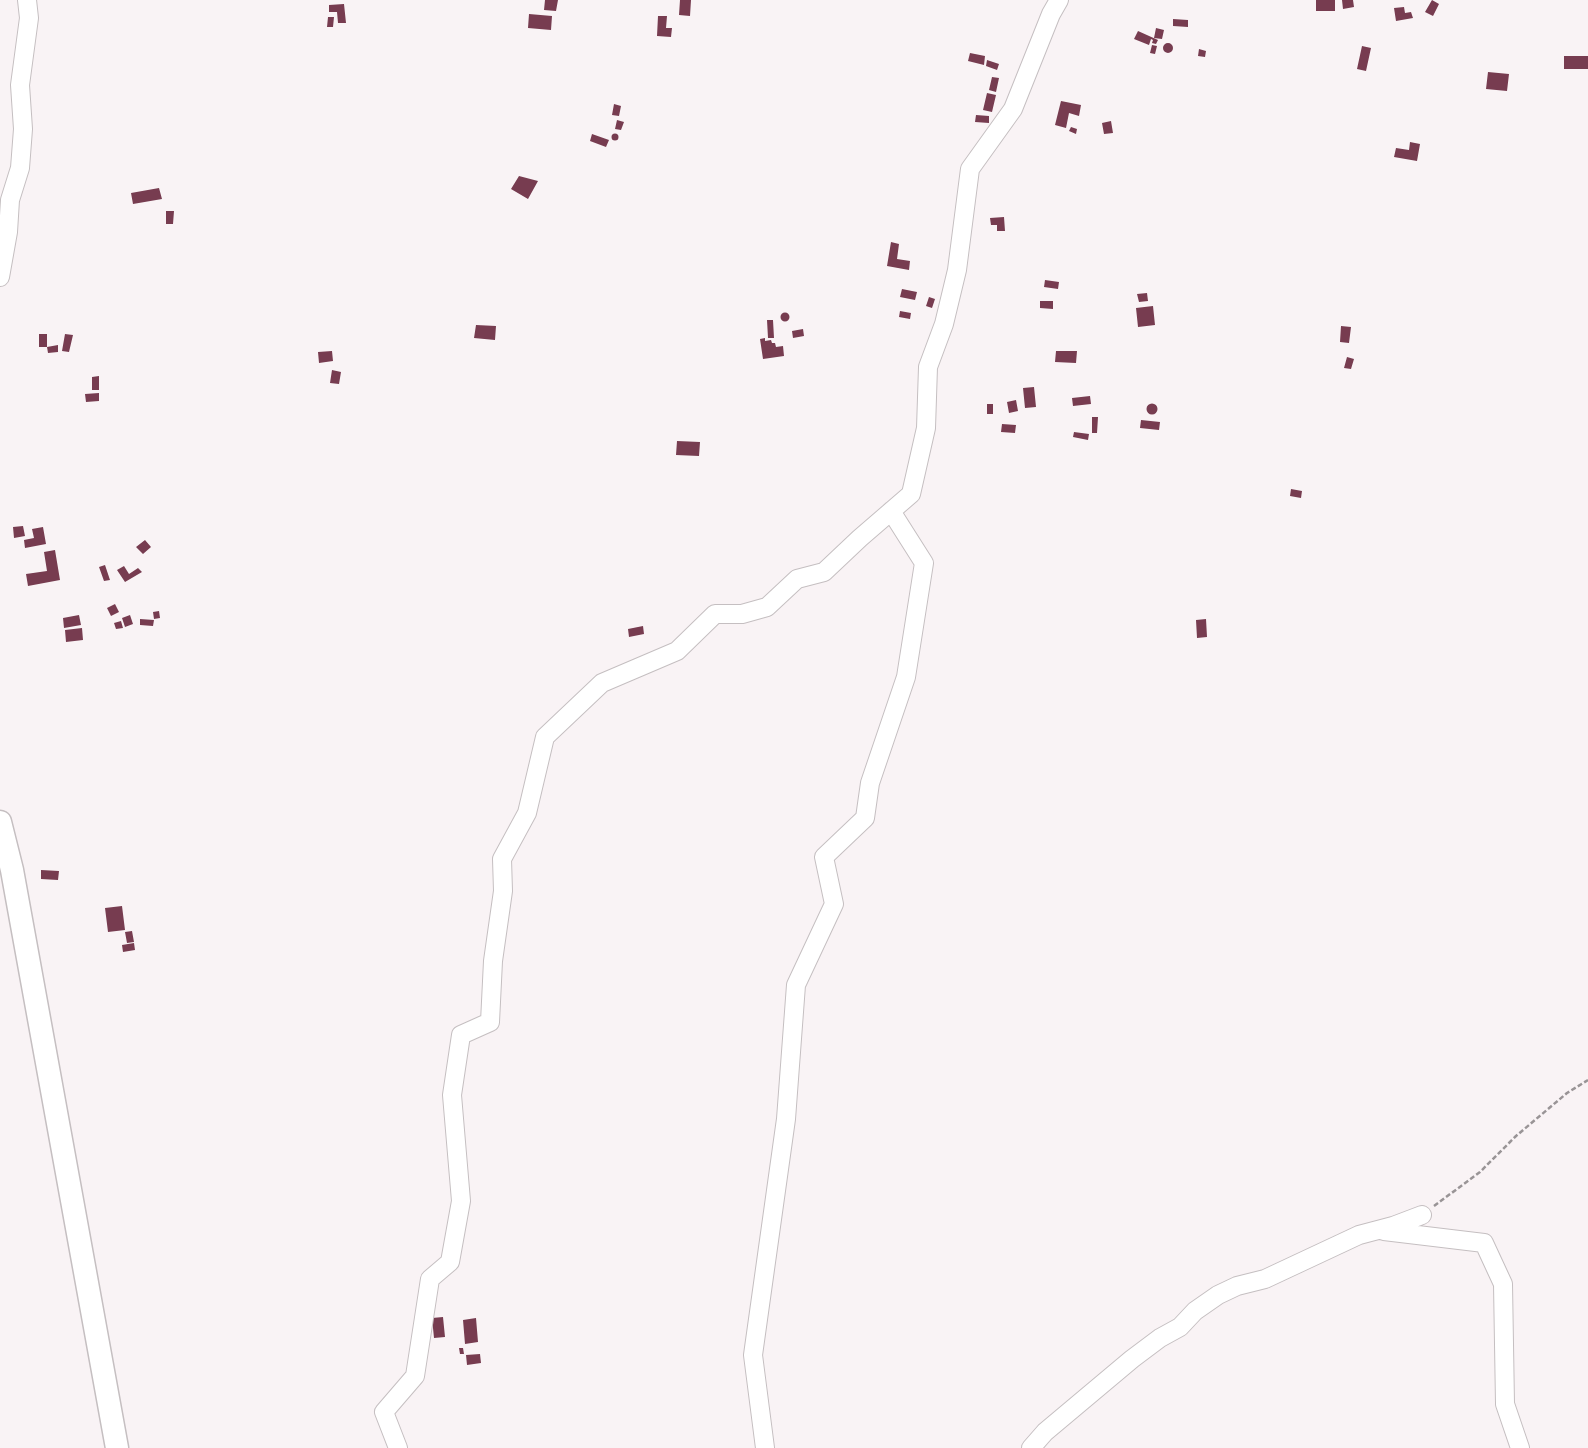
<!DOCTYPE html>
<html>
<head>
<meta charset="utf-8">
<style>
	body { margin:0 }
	canvas { display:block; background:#f9f3f5 }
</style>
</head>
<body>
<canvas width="1588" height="1448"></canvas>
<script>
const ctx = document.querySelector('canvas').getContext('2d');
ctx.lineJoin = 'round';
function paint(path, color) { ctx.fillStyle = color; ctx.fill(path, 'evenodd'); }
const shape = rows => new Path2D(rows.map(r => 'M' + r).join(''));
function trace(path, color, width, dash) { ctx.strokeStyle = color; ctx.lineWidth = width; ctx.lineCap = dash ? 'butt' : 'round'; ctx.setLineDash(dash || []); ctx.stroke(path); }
paint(shape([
	[545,0,558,0,556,11,544,10],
	[680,0,691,0,690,16,679,15],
	[1316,0,1335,0,1335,11,1316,11],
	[1342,0,1353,0,1354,7,1343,9],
	[1432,0,1439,4,1433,16,1425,12],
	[344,4,346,23,338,23,337,12,329,12,329,5],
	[1404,7,1405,13,1411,12,1413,18,1396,21,1394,8],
	[529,14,552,16,551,30,528,28],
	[658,16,667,16,666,28,672,28,671,37,657,36],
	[328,17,334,17,333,27,327,27],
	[1173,19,1188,20,1188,27,1173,26],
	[1156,28,1164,30,1162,39,1154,38],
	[1138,31,1158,40,1156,44,1152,43,1153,40,1151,39,1149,45,1134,39],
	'1163 48a5 5 0 1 1 10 0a5 5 0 1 1-10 0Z',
	[1152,45,1157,46,1155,54,1150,53],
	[1362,46,1371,48,1366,71,1357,69],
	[1199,49,1206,51,1205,57,1198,56],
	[970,53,985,56,984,65,968,61],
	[1564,56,1588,56,1588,69,1564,69],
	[987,60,999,64,997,70,986,66],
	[1488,72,1509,74,1507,91,1486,89],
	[992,77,999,78,996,92,989,90],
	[987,93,996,95,992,112,983,110],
	[1061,101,1081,105,1079,116,1069,113,1066,128,1055,125],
	[614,104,621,106,619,116,612,115],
	[976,115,989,116,989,123,975,122],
	[617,120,624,122,621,130,615,129],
	[1111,121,1113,133,1104,134,1102,123],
	[1071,127,1077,129,1076,134,1069,131],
	'611.5 137a3.5 3.5 0 1 1 7 0a3.5 3.5 0 1 1-7 0Z',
	[592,134,609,140,606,147,590,141],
	[1410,142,1420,144,1417,161,1394,157,1396,148,1409,150],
	[519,176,538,181,528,199,511,189],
	[159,188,162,199,133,204,131,193],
	[166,211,174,211,173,224,166,224],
	[1004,217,1005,231,997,231,997,225,991,225,990,218],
	[891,242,899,244,897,259,910,261,909,270,887,266],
	[1045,280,1059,282,1058,289,1044,287],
	[902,289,917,292,915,300,900,297],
	[1147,293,1148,301,1139,302,1137,294],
	[929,297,935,299,932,308,926,306],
	[1040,301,1053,301,1053,309,1040,308],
	[1153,306,1155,325,1138,327,1136,308],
	[900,311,911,313,910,319,899,317],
	'780.5 317a4.5 4.5 0 1 1 9 0a4.5 4.5 0 1 1-9 0Z',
	[767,320,773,320,774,338,768,338],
	[476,325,496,326,495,340,474,338],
	[1341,326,1351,327,1349,343,1340,342],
	[803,329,804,336,793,338,792,331],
	[39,334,47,334,47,347,39,347],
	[65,334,73,335,69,352,62,351],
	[765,338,765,341,771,340,772,343,775,343,776,347,783,346,784,356,763,359,760,339],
	[58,345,58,352,48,353,47,347],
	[332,351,333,361,319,363,318,352],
	[1056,351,1077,351,1076,363,1055,362],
	[1347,357,1354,359,1351,369,1344,368],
	[332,370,341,372,339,384,330,383],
	[99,376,99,390,92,390,92,377],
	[1034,387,1036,407,1025,408,1023,388],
	[99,393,99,401,86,402,85,394],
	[1090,396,1091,404,1073,406,1072,398],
	[1016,400,1018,411,1009,413,1007,402],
	'1146.5 409a5.5 5.5 0 1 1 11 0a5.5 5.5 0 1 1-11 0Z',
	[987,404,993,404,993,414,987,414],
	[1092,417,1098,417,1097,433,1092,433],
	[1141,420,1160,422,1159,430,1140,428],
	[1002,424,1016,425,1015,433,1001,432],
	[1074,432,1089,434,1088,440,1073,437],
	[677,441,700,442,699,456,676,455],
	[1291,489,1302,491,1301,498,1290,496],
	[23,526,25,536,14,538,13,527],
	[43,527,46,544,25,548,24,540,34,538,32,529],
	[145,540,151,547,143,554,136,547],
	[55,550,60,580,28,586,26,574,47,571,44,552],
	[105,565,110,580,104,581,99,567],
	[124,566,129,574,138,568,142,572,125,582,117,570],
	[115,604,119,612,111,616,107,608],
	[159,611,160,618,154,619,153,612],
	[79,615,81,625,64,628,63,618],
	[130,615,133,624,125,627,122,618],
	[140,619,154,620,153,626,140,625],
	[1206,619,1207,637,1197,638,1196,620],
	[121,621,123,628,116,629,114,623],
	[643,626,644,634,629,637,628,629],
	[82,628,83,640,66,642,65,630],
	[41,870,59,871,58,880,41,879],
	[122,906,125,930,108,932,105,908],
	[132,931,134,942,127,943,125,932],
	[134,943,135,950,123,952,122,945],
	[443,1317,445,1337,434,1338,432,1318],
	[476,1318,478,1342,465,1344,463,1320],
	[459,1348,463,1348,464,1354,460,1354],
	[480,1354,481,1363,467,1365,466,1355]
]), '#773c50');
const minor = shape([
	[0,277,8,232,10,200,20,168,23,129,20,85,29,18,27,0],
	[1384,1231,1484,1243,1503,1284,1505,1404,1520,1448],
	[398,1448,384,1412,415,1376,430,1279,450,1262,461,1201,452,1095,461,1035,490,1022,493,961,503,891,502,859,527,813,545,737,602,683,677,651,715,614,742,614,767,607,797,579,824,572,860,538,911,494,926,428,928,367,944,324,957,270,970,169,1013,109,1051,14,1059,0],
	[765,1448,753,1355,786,1119,796,985,834,904,824,857,865,818,870,783,906,677,924,563,891,511],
	[1031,1448,1045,1432,1132,1359,1160,1338,1180,1327,1195,1311,1218,1295,1237,1286,1265,1279,1359,1235,1393,1226,1422,1215]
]);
const major = shape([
	[0,822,12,870,117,1448]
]);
trace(minor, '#c5bfc1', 20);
trace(major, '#c5bfc1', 25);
trace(shape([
	[1434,1206,1480,1172,1516,1136,1567,1093,1588,1080]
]), '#999496', 2.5, [5, 2.5]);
trace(minor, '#fff', 18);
trace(major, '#fff', 22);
</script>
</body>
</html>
